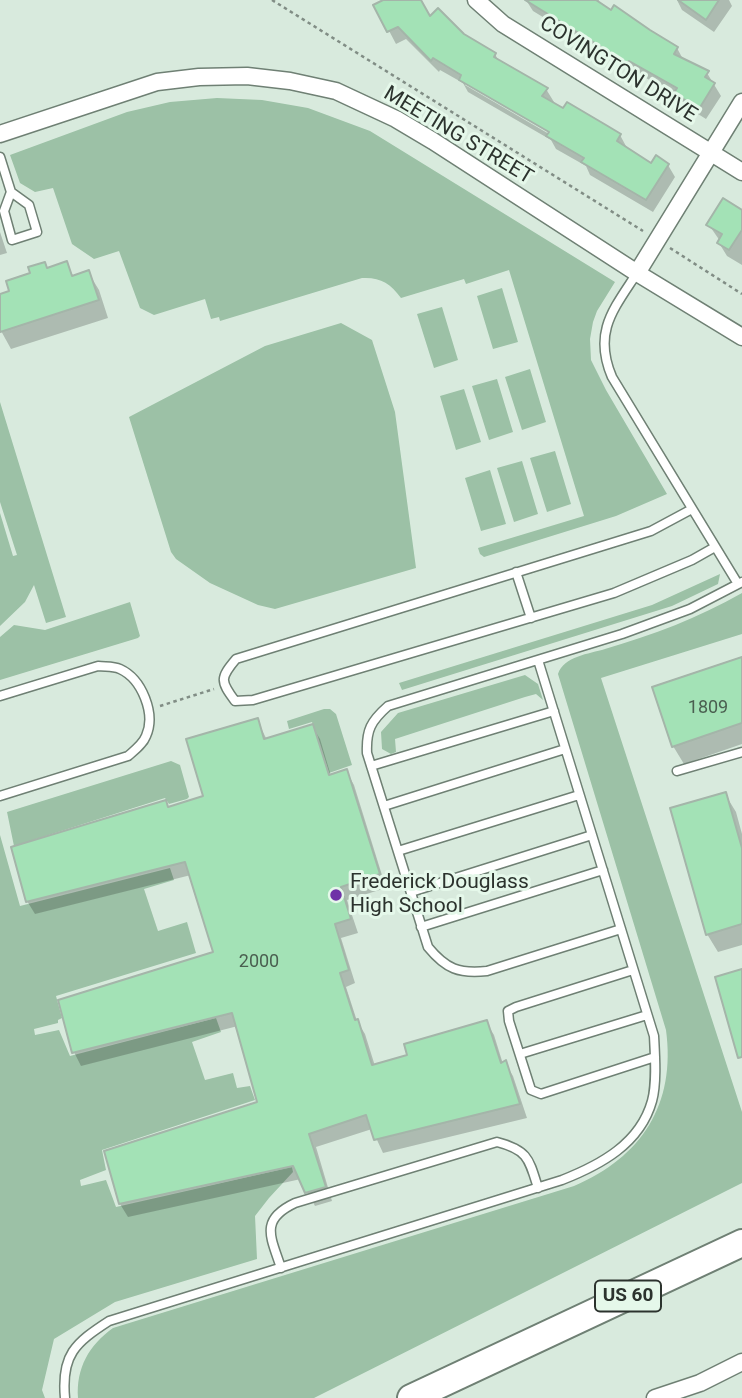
<!DOCTYPE html>
<html>
<head>
<meta charset="utf-8">
<style>
	body { margin:0 }
	canvas { display:block; background:#d8eadd }
</style>
</head>
<body>
<canvas width="742" height="1398"></canvas>
<script>
const c = document.querySelector('canvas').getContext('2d');
c.lineJoin = 'round';
function fill(path, color) { c.fillStyle = color; c.fill(path, 'evenodd'); }
function strokePath(path, color, width, dash) { c.strokeStyle = color; c.lineWidth = width; c.lineCap = dash ? 'butt' : 'round'; c.setLineDash(dash || []); c.stroke(path); }
function drawText(font, color, halo, rows, align = 'center') {
  c.font = font + ' Roboto,sans-serif'; c.lineWidth = 6; c.setLineDash([]); c.textBaseline = 'middle'; c.strokeStyle = halo; c.fillStyle = color; for (const [text, x, y, turn = 0] of rows) {
    c.save(); c.translate(x, y); c.rotate((+turn || 0) * Math.PI / 180); c.textAlign = isNaN(turn) ? turn : align; if (halo) c.strokeText(text, 0, 0); c.fillText(text, 0, 0); c.restore();
  }
}
const green = new Path2D(`
	M217 98 262 100 308 108 370 131 615 282 597 311 593 322 590 339 591 360 606 390 667 494 616 516 484 557 480 554 478 548 584 516 509 270 466 284 464 279 401 298C390 283 380 277 362 278L220 321 219 317 211 319 205 299 154 315 140 308 119 251 94 259 72 244 53 188 35 192 20 183 10 155 127 112 170 102Z
	M502 288 518 342 493 349 477 296Z
	M442 307 458 360 434 368 417 314Z
	M341 323 372 340 395 412 416 568 275 609 258 605 210 583 176 559 171 552 129 417 265 346Z
	M530 369 546 422 522 430 505 377Z
	M497 379 513 432 489 440 472 386Z
	M464 389 481 442 456 450 440 396Z
	M0 402 66 617 46 623 34 585 25 602 0 626V513L13 556 17 555 0 502Z
	M555 451 571 504 547 512 530 458Z
	M522 461 538 514 514 522 497 468Z
	M490 470 506 524 481 531 465 478Z
	M720 574 718 584 672 606 402 690 399 683 652 605Z
	M742 593V634L601 678 742 1112V1183L314 1398H78C76 1368 89 1345 113 1328L574 1186C642 1157 676 1104 666 1030L558 674C564 656 589 654 605 649 653 635 698 618 742 593Z
	M130 602 140 636 138 638 0 680V637L14 625 45 630Z
	M525 675 538 684 543 700 536 694 525 697 395 739 396 752 391 754 382 749 381 732 398 713Z
	M324 709H330L336 714 352 765 329 773 312 722 289 729 287 721Z
	M171 761 180 765 189 797 187 799 169 804 165 798 14 846 7 812Z
	M0 835 20 906 170 868 174 880 144 889 158 931 187 922 196 953 56 996 62 1018 58 1020V1023L34 1029 35 1035 59 1030 70 1056 216 1018 221 1032 192 1042 205 1080 233 1073 237 1088 250 1086 255 1100 102 1150 106 1170 80 1180 81 1186 106 1180 116 1207 292 1167 293 1172 269 1198 255 1216 257 1259 115 1302 54 1339 42 1390 45 1398H0Z`);
const shadow = new Path2D(`
	M387 0H420L430 19 495 54 499 62 546 89 554 102 552 104 620 135 627 148 651 165H668L675 177 653 212 590 175 586 166 556 149 551 140 468 92 463 83 440 70 439 72 406 39 396 44 376 6ZM465 81 557 135 556 138 465 85Z
	M526 0H599L598 3 677 48 684 61 707 73 721 96 706 119 682 104 677 95 635 72 634 73 533 11Z
	M677 0H729L732 6 714 32 682 10Z
	M742 212V265L727 256 719 243 720 241 709 225Z
	M0 232 7 253 0 255Z
	M66 264 74 277 88 272 99 290 108 318 11 349 0 329V296Z
	M742 659V744L684 764 673 746Z
	M257 720 267 740 312 726 320 739 331 776 346 771 354 785 386 888 347 900 358 933 341 938 355 983 346 987 357 1021 365 1034 375 1066 409 1057 486 1022 494 1035 503 1064 505 1063 513 1076 527 1118 383 1153 372 1129 316 1147 332 1201 315 1206 301 1179 128 1217 120 1204 259 1103 238 1026 81 1066 74 1052 215 954 191 875 35 914 27 901 165 802 169 808 205 798Z
	M725 794 736 812 742 834V945L718 952 707 934Z`);
const building = new Path2D(`
	M383 0H421L430 16 438 8 464 34 496 53 494 57 548 88 542 96 563 108 567 102 606 125 621 134 617 141 651 163 656 155 669 164 646 200 581 162 584 158 546 136 549 132 459 80 461 75 433 58 431 61 398 27 387 32 373 5Z
	M525 0H596L611 10 614 5 650 30 678 47 674 54 709 71 705 77 715 83 699 109 674 93 677 88 629 61 627 63Z
	M678 0H719L706 20Z
	M723 198 742 210V230L729 250 717 243 722 234 706 225Z
	M67 261 72 276 89 270 99 300 0 332V294L9 291 6 281 30 273 28 267 45 262 47 268Z
	M742 657V723L672 747 652 687Z
	M258 718 264 739 313 724 329 775 347 769 380 874 341 887 351 919 335 924 349 970 340 973 355 1020 358 1019 372 1065 407 1055 404 1044 487 1020 501 1063 506 1060 520 1104 374 1140 366 1115 309 1134 326 1187 305 1193 293 1166 119 1204 104 1151 257 1102 232 1013 72 1053 58 1000 213 952 185 862 26 902 11 847 166 800 168 807 203 796 186 739Z
	M726 792 742 848V924L706 935 670 808Z
	M742 969V1057L738 1058 715 977Z`);
const path = new Path2D(`
	M272 0 643 231
	M670 248 742 294
	M160 706 214 689`);
const service = new Path2D(`
	M0 157 11 192 4 211 12 240 37 232 29 205 11 192
	M637 273C613 310 593 332 612 377L738 584
	M692 509 651 531 236 659C220 678 220 681 235 701L253 700 614 593 692 560 715 547
	M516 572 531 618
	M0 696 98 666C106 667 113 666 120 669 142 679 156 714 146 736 143 744 135 750 128 756L0 796
	M371 766 554 711
	M677 771 742 752
	M384 806 565 749
	M398 851 579 795
	M411 892 592 835
	M421 927 603 870
	M621 929 487 971C459 974 446 969 428 947L367 753C366 730 371 721 388 706L622 634 690 609 742 582
	M633 970 516 1007 508 1011 509 1021 531 1090 541 1094 655 1057
	M520 1054 647 1015
	M281 1268C271 1237 259 1220 295 1203L497 1142C528 1150 529 1159 538 1188
	M65 1398C61 1355 75 1343 109 1321L562 1180C600 1165 640 1144 652 1101 657 1083 655 1055 654 1036L538 660`);
const minor = new Path2D(`
	M476 0 503 24 742 172
	M0 134 157 82 199 77 247 76 290 81 336 91 396 119 433 141 637 273 742 337
	M637 273 742 102
	M655 1398 700 1383 742 1362`);
const trunk = new Path2D(`
	M411 1398 742 1243`);
const markers = [
	[336,895,7,"#6f32a7"]
];
const numberNames = [
	["1809",708,708],
	["2000",259,962]
];
const shields = [
	[628,1296,66]
];
const shieldNames = [
	["US 60",628,1296]
];
const streetNames = [
	["COVINGTON DRIVE",618,70,32],
	["MEETING STREET",458,136,31]
];
const poiNames = [
	["Frederick Douglass",350,883],
	["High School",350,907]
];
fill(green, '#9cc1a6');
fill(shadow, '#0003');
fill(building, '#a3e2b6');
strokePath(building, '#a4b5a9', 2);
strokePath(service, '#6f8074', 11);
strokePath(minor, '#6f8074', 19);
strokePath(trunk, '#6f8074', 30);
strokePath(path, '#818d85', 2.5, [3.5, 3.5]);
strokePath(service, '#fff', 8);
strokePath(minor, '#fff', 16);
strokePath(trunk, '#fff', 26);
for (const [x, y, r, color] of markers) { const dot = new Path2D(); dot.arc(x, y, r, 0, 2 * Math.PI); c.fillStyle = color; c.fill(dot); strokePath(dot, '#e5f8ea', 2.5); }
drawText('18px', '#4a5f50', null, numberNames);
for (const [x, y, w] of shields) { const box = new Path2D(); box.roundRect(x - w / 2, y - 15.5, w, 31, 5); c.fillStyle = '#e5f8ea'; c.fill(box); strokePath(box, '#2c332e', 2); }
drawText('bold 19px', '#2c332e', null, shieldNames);
drawText('21px', '#2c332e', '#e5f8ea', streetNames);
drawText('21px', '#2c332e', '#e5f8ea', poiNames, 'left');
</script>
</body>
</html>
